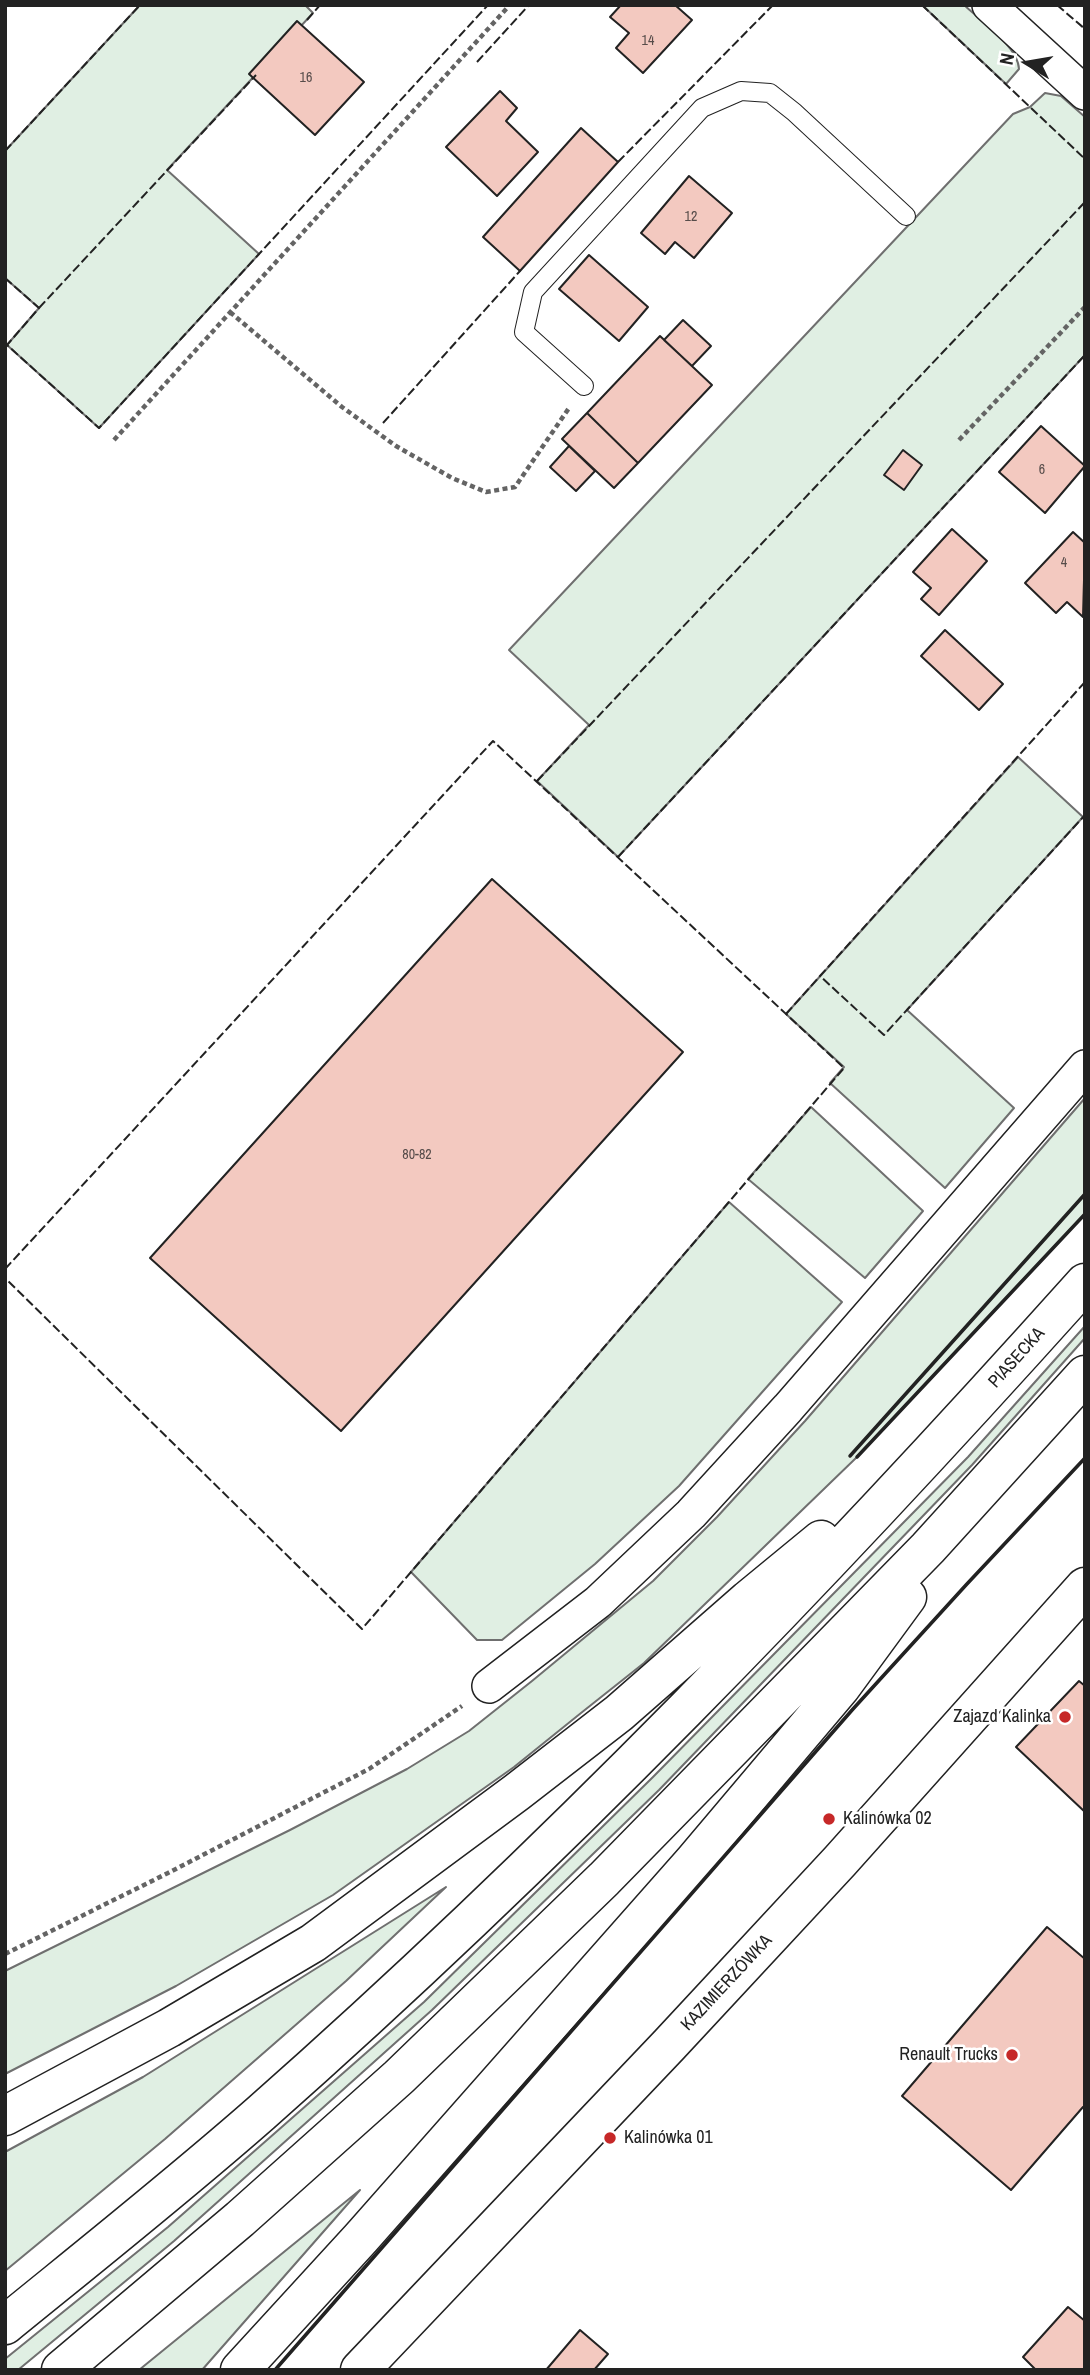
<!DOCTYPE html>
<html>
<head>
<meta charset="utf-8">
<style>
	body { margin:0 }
	#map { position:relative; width:1090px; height:2375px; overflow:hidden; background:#fff; font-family:"Archivo Narrow",sans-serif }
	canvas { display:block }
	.frame { position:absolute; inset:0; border:7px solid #222; pointer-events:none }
	.north { position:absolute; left:992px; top:28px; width:70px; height:70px; -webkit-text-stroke:5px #fff; paint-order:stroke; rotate:281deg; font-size:19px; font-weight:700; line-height:28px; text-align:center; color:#222 }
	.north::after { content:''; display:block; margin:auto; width:24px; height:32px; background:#222; clip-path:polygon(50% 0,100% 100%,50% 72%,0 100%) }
</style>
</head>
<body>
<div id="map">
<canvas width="1090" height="2375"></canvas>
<div class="frame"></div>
<div class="north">N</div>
</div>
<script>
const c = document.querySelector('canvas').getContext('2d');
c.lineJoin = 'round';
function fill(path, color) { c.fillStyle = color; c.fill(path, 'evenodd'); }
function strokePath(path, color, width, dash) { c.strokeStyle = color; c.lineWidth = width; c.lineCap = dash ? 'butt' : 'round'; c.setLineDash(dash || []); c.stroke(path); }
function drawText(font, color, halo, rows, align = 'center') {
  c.font = font + ' "Archivo Narrow",sans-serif'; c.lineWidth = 5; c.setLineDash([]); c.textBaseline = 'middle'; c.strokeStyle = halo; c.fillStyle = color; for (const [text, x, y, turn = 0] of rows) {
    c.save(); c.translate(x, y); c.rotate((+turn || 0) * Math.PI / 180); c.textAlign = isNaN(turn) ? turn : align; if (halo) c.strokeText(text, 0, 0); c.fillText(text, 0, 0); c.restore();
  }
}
const green = new Path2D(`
	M140 5H305L313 13 167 170 259 254 99 428 7 345 39 308 5 278V151Z
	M922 5H964C980 20 1018 46 1019 69L1006 84Z
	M1045 93 1061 96 1085 117V355L618 857 537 781 589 725 509 650 1013 114 1030 107Z
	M1018 757 1083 817 907 1010 1014 1108 945 1188 830 1083 844 1067 786 1014Z
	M1085 1098V1214L857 1457 644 1663 581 1713 514 1767 333 1895 176 1986 5 2074V1971L290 1830 407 1769 469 1731 532 1681 653 1581 717 1517 805 1421Z
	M811 1107 923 1211 865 1278 748 1179Z
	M729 1202 842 1302 679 1486 595 1564 502 1640H477L411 1572Z
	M1085 1326V1338L972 1465 659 1790 432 2010 174 2241 18 2370H5V2359L168 2227 424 2002 653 1777 968 1457Z
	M446 1887 346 1981 165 2139 5 2271V2152L143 2077Z
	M360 2190 202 2370H139Z`);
const building = new Path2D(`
	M621 5H675L692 20 643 73 616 48 629 33 610 17Z
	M297 21 364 82 315 135 249 74Z
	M500 91 517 108 506 121 538 152 497 196 446 147Z
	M581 128 618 162 520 271 483 237Z
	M689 176 732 213 694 258 675 242 665 254 641 233Z
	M589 255 648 307 619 341 559 289Z
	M683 320 711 346 692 366 664 340Z
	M660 336 712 385 638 463 587 413Z
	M587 413 638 463 614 488 562 439Z
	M1041 426 1085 466 1045 513 999 472Z
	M569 446 595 471 576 491 550 467Z
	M903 450 922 465 904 490 884 475Z
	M952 529 987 561 939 615 921 599 931 588 913 572Z
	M1073 532 1085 543 1083 617 1067 602 1056 613 1025 583Z
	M945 630 1003 684 979 710 921 656Z
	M492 879 683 1052 341 1431 150 1258Z
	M1079 1681 1085 1686V1812L1016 1747Z
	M1047 1927 1085 1959V2108L1083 2107 1011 2190 902 2096Z
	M1068 2307 1085 2321V2367L1083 2370H1036L1023 2357Z
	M580 2330 608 2354 594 2370H546Z`);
const path = new Path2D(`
	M230 312 342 407 396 446 452 478 486 492 515 487 569 408
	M114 440 508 7
	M959 440 1085 307
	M5 1954 168 1873 369 1769 462 1706`);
const lane = new Path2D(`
	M584 386 524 332 533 292 702 108 741 91 770 93 794 112 906 216`);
const street = new Path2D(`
	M989 5 1085 93
	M489 1686 598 1602 691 1514 788 1408 1085 1067`);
const secondary = new Path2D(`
	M360 2370 669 2045 840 1861 1085 1587`);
const highway = new Path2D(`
	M5 2116 169 2028 313 1943 517 1792 619 1713 748 1600 821 1540
	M5 2325C91 2255 178 2186 261 2113 553 1855 825 1573 1085 1283
	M61 2370 240 2219 399 2077 604 1879 928 1548 1085 1375
	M240 2370 361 2238 694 1861 841 1687 907 1597`);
const fence = new Path2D(`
	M922 5 1085 159
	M1057 5 1085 29
	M307 20 320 5
	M477 62 529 5
	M5 151 140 5
	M618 162 773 5
	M5 278 39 308 7 345 99 428 488 5
	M39 308 256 75
	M383 423 520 271
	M1085 682 820 976 884 1035 1085 815
	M537 781 1085 202
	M618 857 1085 355
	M786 1014 820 976
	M5 1269 493 741 844 1068 362 1629 5 1278`);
const wall = new Path2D(`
	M850 1456 1085 1194
	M857 1457 1085 1214
	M275 2370 853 1709 966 1585 1085 1458`);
const markers = [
	[1065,1717,7,"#c62828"],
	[829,1819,7,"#c62828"],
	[1012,2055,7,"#c62828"],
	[610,2138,7,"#c62828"]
];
const numberNames = [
	["14",648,41],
	["16",306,78],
	["12",691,217],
	["6",1042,470],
	["4",1064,563],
	["80-82",417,1155]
];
const streetNames = [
	["PIASECKA",1017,1358,-48],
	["KAZIMIERZÓWKA",727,1983,-47]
];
const poiNames = [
	["Zajazd Kalinka",1051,1717],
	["Kalinówka 02",843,1819,"left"],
	["Renault Trucks",998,2055],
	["Kalinówka 01",624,2138,"left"]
];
fill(green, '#e0efe3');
strokePath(green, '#6f6f6f', 2);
fill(building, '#f3c9c0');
strokePath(building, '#222', 2);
strokePath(lane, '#222', 20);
strokePath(street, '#222', 36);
strokePath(secondary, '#222', 41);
strokePath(highway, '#222', 41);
strokePath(path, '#646464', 4.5, [5, 3.5]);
strokePath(lane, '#fff', 18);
strokePath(street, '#fff', 33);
strokePath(secondary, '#fff', 38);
strokePath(highway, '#fff', 38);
strokePath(fence, '#222', 2, [9, 3.5]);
strokePath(wall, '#222', 3.5);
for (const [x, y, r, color] of markers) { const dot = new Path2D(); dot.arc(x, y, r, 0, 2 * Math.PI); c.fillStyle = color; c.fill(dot); strokePath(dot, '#fff', 2.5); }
drawText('14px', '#564c4a', null, numberNames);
drawText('18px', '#222', '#fff', streetNames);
drawText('18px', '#222', '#fff', poiNames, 'right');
</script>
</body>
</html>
